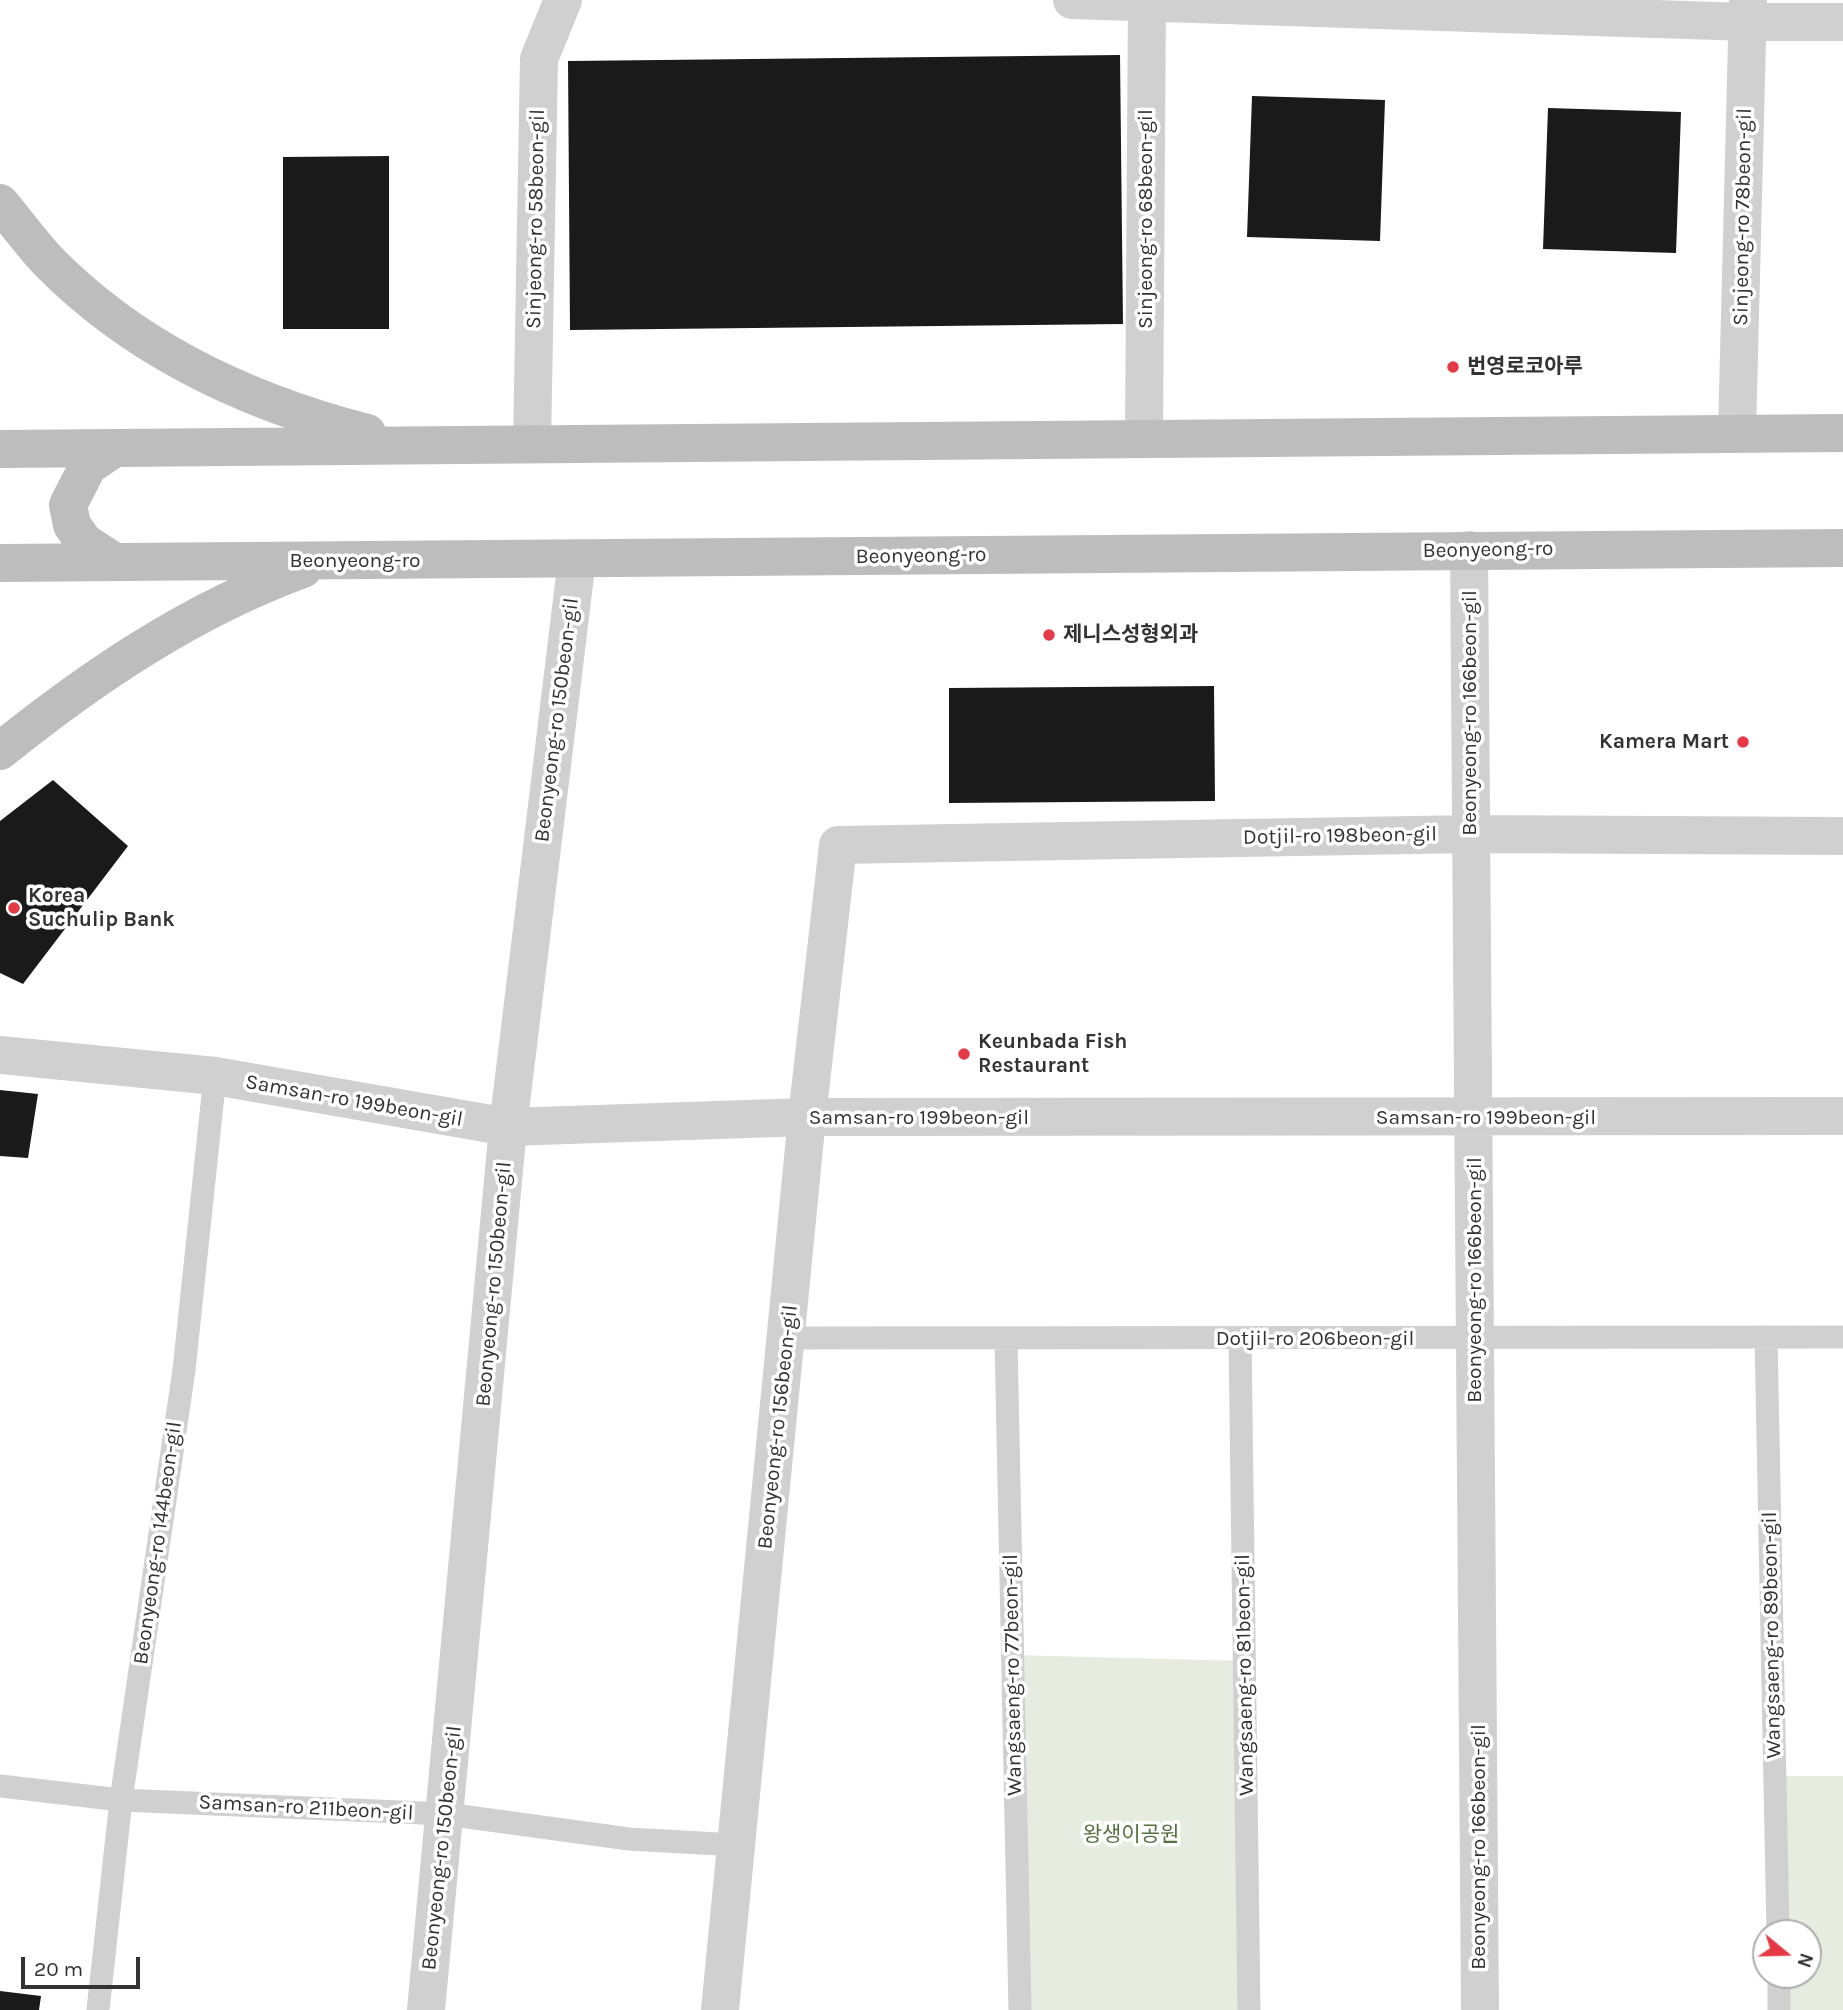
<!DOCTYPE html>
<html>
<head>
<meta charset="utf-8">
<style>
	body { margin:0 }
	#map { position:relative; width:1843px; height:2010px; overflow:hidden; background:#fff; font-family:Karla,sans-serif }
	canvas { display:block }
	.north { position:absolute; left:1752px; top:1919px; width:70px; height:70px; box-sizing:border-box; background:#fff; border:2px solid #adadad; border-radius:50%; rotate:109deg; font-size:19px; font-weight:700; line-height:28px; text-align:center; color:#333 }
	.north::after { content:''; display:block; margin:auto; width:24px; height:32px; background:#e63946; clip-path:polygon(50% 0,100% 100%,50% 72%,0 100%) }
	.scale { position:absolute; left:21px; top:1957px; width:119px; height:32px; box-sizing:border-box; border:4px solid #333; border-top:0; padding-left:9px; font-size:21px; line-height:24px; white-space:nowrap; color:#333; -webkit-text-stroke:5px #fff; paint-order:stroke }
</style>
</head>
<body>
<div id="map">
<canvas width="1843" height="2010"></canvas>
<div class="north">N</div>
<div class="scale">20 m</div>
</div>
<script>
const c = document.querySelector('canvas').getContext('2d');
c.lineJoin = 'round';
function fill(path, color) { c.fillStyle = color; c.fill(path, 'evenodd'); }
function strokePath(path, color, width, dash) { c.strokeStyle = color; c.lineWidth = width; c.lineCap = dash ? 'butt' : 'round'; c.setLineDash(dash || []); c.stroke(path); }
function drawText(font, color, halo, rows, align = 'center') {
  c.font = font + ' Karla,"Noto Sans KR",sans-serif'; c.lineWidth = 7; c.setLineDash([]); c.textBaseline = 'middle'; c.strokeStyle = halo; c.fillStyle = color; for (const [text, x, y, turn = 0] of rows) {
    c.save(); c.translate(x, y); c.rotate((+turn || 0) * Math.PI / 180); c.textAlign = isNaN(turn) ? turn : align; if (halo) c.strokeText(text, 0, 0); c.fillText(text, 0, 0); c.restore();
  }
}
const green = new Path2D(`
	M1012 1655 1244 1661 1249 2010H1020Z
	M1775 1776H1843V2010H1779V1975H1808V1933H1778Z`);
const building = new Path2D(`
	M1120 55 1123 324 570 330 568 61Z
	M1252 96 1385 100 1380 241 1247 237Z
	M1548 108 1681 112 1676 253 1543 249Z
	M389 156V329H283V157Z
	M1214 686 1215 801 949 803V688Z
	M53 780 128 846 23 984 0 973V821Z
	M0 1090 38 1094 28 1158 0 1156Z
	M0 1991 41 1996 39 2010H0Z`);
const lane = new Path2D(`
	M1766 1337 1778 1933
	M787 1338 1843 1337
	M1240 1339 1249 2010
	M1006 1340 1020 2010
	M0 1786 121 1800 446 1814 629 1839 736 1845
	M1779 1975V2010
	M98 2010 121 1800 184 1370 215 1076`);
const street = new Path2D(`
	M1072 0 1748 22H1843
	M1737 433 1748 0
	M1144 438 1147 0
	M532 443 539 59 563 0
	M1469 550 1480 2010
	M0 1055 215 1076 508 1127 807 1117 1843 1116
	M426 2010 508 1127 577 559
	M720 2010 807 1117 838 845 1471 834 1843 836`);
const secondary = new Path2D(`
	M0 203C16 222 31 243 48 261 135 350 247 402 367 433
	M0 449 1843 433
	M113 561 84 542 72 525 68 505 88 466 115 448
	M0 563 1843 548
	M0 751C92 677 191 610 303 569`);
const markers = [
	[1453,367,7,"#e63946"],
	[1049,635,7,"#e63946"],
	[1743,742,7,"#e63946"],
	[14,908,7,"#e63946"],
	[964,1054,7,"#e63946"]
];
const streetNames = [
	["Sinjeong-ro 78beon-gil",1743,217,-89],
	["Sinjeong-ro 58beon-gil",536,219,-89],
	["Sinjeong-ro 68beon-gil",1146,219,-90],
	["Beonyeong-ro",1488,550,-1],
	["Beonyeong-ro",921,556,-1],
	["Beonyeong-ro",355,561],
	["Beonyeong-ro 166beon-gil",1470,713,-90],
	["Beonyeong-ro 150beon-gil",557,720,-83],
	["Dotjil-ro 198beon-gil",1340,836,-1],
	["Samsan-ro 199beon-gil",354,1101,10],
	["Samsan-ro 199beon-gil",919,1118],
	["Samsan-ro 199beon-gil",1486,1118],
	["Beonyeong-ro 166beon-gil",1475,1280,-90],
	["Beonyeong-ro 150beon-gil",494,1284,-85],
	["Dotjil-ro 206beon-gil",1315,1339],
	["Beonyeong-ro 156beon-gil",778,1427,-84],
	["Beonyeong-ro 144beon-gil",158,1543,-82],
	["Wangsaeng-ro 89beon-gil",1772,1635,-91],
	["Wangsaeng-ro 77beon-gil",1013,1675,-91],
	["Wangsaeng-ro 81beon-gil",1245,1675,-91],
	["Samsan-ro 211beon-gil",306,1808,3],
	["Beonyeong-ro 166beon-gil",1479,1847,-90],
	["Beonyeong-ro 150beon-gil",442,1848,-84]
];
const poiNames = [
	["번영로코아루",1467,367],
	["제니스성형외과",1063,635],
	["Kamera Mart",1729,742,"right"],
	["Korea",28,896],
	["Suchulip Bank",28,920],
	["Keunbada Fish",978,1042],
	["Restaurant",978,1066]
];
const parkNames = [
	["왕생이공원",1131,1835]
];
fill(green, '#e6ecdf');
fill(building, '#1a1a1a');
strokePath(lane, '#d0d0d0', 23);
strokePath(street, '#d0d0d0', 38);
strokePath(secondary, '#bdbdbd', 38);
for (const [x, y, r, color] of markers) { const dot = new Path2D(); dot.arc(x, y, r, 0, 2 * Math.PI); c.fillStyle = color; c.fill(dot); strokePath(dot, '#fff', 2.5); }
drawText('21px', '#333', '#fff', streetNames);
drawText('bold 21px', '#333', '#fff', poiNames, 'left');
drawText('21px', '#56703f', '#fff', parkNames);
</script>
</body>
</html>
